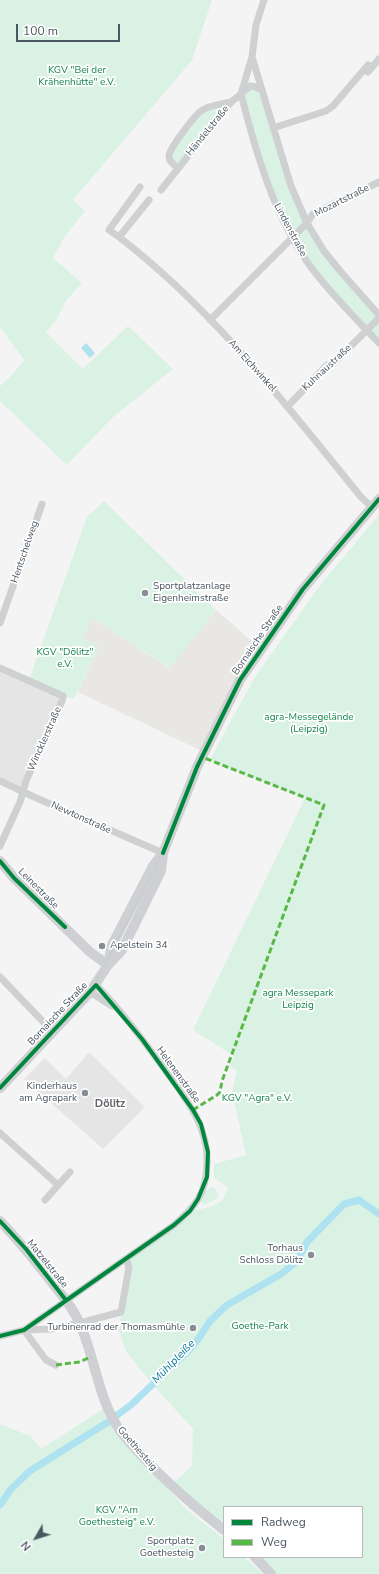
<!DOCTYPE html>
<html>
<head>
<meta charset="utf-8">
<style>
	body { margin:0 }
	#map { position:relative; width:379px; height:1574px; overflow:hidden; background:#f4f4f4; font-family:"Nunito Sans",sans-serif }
	canvas { display:block }
	.legend { position:absolute; left:223px; top:1506px; width:140px; height:52px; box-sizing:border-box; background:#fff; border:1px solid #b7bbc0; margin:0; padding:5px 7px; list-style:none; font-size:12px; color:#4a5661 }
	.legend li { display:flex; align-items:center; gap:8px; height:20px }
	.legend b { width:20px; border:1px solid #b7bbc0 }
	.north { position:absolute; left:16px; top:1518px; width:40px; height:40px; -webkit-text-stroke:3px #fff; paint-order:stroke; rotate:231deg; font-size:11px; font-weight:700; line-height:16px; text-align:center; color:#4a5661 }
	.north::after { content:''; display:block; margin:auto; width:14px; height:18px; background:#4a5661; clip-path:polygon(50% 0,100% 100%,50% 72%,0 100%) }
	.scale { position:absolute; left:16px; top:24px; width:104px; height:18px; box-sizing:border-box; border:2px solid #4a5661; border-top:0; padding-left:5px; font-size:12px; line-height:14px; white-space:nowrap; color:#4a5661; -webkit-text-stroke:3px #fff; paint-order:stroke }
</style>
</head>
<body>
<div id="map">
<canvas width="379" height="1574"></canvas>
<ul class="legend">
<li><b style="height:5px;background:#00873e"></b>Radweg</li>
<li><b style="height:5px;background:#58b947"></b>Weg</li>
</ul>
<div class="north">N</div>
<div class="scale">100 m</div>
</div>
<script>
const c = document.querySelector('canvas').getContext('2d');
c.lineJoin = 'round';
function fill(path, color) { c.fillStyle = color; c.fill(path, 'evenodd'); }
function strokePath(path, color, width, dash) { c.strokeStyle = color; c.lineWidth = width; c.lineCap = dash ? 'butt' : 'round'; c.setLineDash(dash || []); c.stroke(path); }
function drawText(font, color, halo, rows, align = 'center') {
  c.font = font + ' "Nunito Sans",sans-serif'; c.lineWidth = 3.5; c.setLineDash([]); c.textBaseline = 'middle'; c.strokeStyle = halo; c.fillStyle = color; for (const [text, x, y, turn = 0] of rows) {
    c.save(); c.translate(x, y); c.rotate((+turn || 0) * Math.PI / 180); c.textAlign = isNaN(turn) ? turn : align; if (halo) c.strokeText(text, 0, 0); c.fillText(text, 0, 0); c.restore();
  }
}
const commercial = new Path2D(`
	M216 610 261 649 204 752 78 692 99 647 83 638 92 618 169 668Z`);
const education = new Path2D(`
	M0 668 63 696 23 791 0 781Z
	M89 1052 145 1107 103 1149 24 1079 45 1058 66 1079Z`);
const green = new Path2D(`
	M0 0H212L192 60 73 200 85 211 65 236 53 258 82 283 66 301 56 320 46 332 83 369 128 326 173 369 112 418 67 465 0 401V386L13 374 24 360 0 327Z
	M246 89 262 90 291 186 324 251 379 315V343L309 265 276 204 241 94Z
	M231 102 178 168 173 164 170 151 200 111Z
	M104 501 216 610 170 668 92 618 83 638 99 647 74 699 63 696 29 680 87 517Z
	M379 515V1574H271L259 1561 263 1557H362V1507H224V1528L171 1485 192 1466 193 1429 153 1385 126 1351 119 1331 126 1259 190 1211 211 1207 222 1201 228 1188 214 1177V1164L246 1155 232 1092 237 1070 230 1067 234 1056 193 1030 305 798 210 760 240 704 256 676 305 606 326 578Z
	M212 1187 216 1190 219 1196 211 1202 202 1205C201 1198 205 1189 212 1187Z
	M103 1409 108 1422 115 1431 187 1510 224 1539V1557H244L263 1574H0V1424L30 1436 41 1449Z`);
const water = new Path2D(`
	M86 343 95 353 90 358 81 348Z`);
const canal = new Path2D(`
	M0 1505 11 1489 30 1471 108 1422 132 1404 189 1350 199 1338 210 1321 227 1305 281 1274 297 1261 307 1242 344 1204 359 1200 379 1214`);
const street = new Path2D(`
	M252 57 291 186 307 223 324 251 341 272 379 315
	M368 72 379 59
	M262 90 256 87 250 86 241 94C256 153 274 216 310 266 330 293 355 318 379 343
	M273 128 326 111 333 106 368 65
	M178 168C174 165 169 162 169 156 169 149 194 116 201 111 209 105 221 104 231 102
	M161 190 231 102 241 94 252 57 256 25 264 0
	M149 200 119 237C214 310 286 405 361 497L372 507
	M119 237 109 230 140 187
	M210 320 307 223 313 214 379 182
	M288 406 327 365 335 362 379 318
	M0 623 42 504
	M0 668 63 696 62 701 26 781 20 802 0 846
	M0 781 34 797 163 853
	M0 977 53 1032
	M90 992 112 1006
	M0 1133 58 1185
	M45 1200 70 1172
	M24 1330 51 1329 80 1323 121 1312 129 1267 126 1259
	M24 1330 46 1360 56 1365
	M0 1336 24 1330 174 1225C196 1206 206 1194 207 1164 209 1125 184 1097 163 1067 142 1039 121 1010 96 985`);
const secondary = new Path2D(`
	M0 861 14 878 90 952 108 965
	M108 965 112 945 153 866 162 854
	M0 1088 90 992 108 965 122 950 161 871 163 853 197 767 240 680 303 589 379 499
	M0 1221C19 1241 36 1262 53 1284 63 1296 74 1310 80 1324 95 1358 98 1398 119 1429 126 1439 135 1448 143 1457 168 1484 195 1507 224 1530
	M255 1557 271 1574`);
const tram = new Path2D(`
	M0 1086 81 1001 95 984 155 868 200 757 240 676 302 587 379 497`);
const quiet = new Path2D(`
	M193 1110 217 1095 220 1092 222 1081 324 805 202 757
	M56 1365 79 1362 91 1357`);
const cycleway = new Path2D(`
	M163 853 197 767 240 680 303 589 379 499
	M0 861 14 878 65 927
	M0 1088 96 985 142 1039 193 1110 201 1124 208 1152 207 1177 198 1199 190 1211 174 1225 24 1330 0 1336
	M0 1221 26 1249 65 1299`);
const markers = [
	[145,593,4,"#868d94"],
	[102,946,4,"#868d94"],
	[85,1093,4,"#868d94"],
	[311,1255,4,"#868d94"],
	[193,1328,4,"#868d94"],
	[202,1548,4,"#868d94"]
];
const parkNames = [
	["KGV \"Bei der",77,71],
	["Krähenhütte\" e.V.",77,83],
	["KGV \"Dölitz\"",65,653],
	["e.V.",65,665],
	["agra-Messegelände",309,718],
	["(Leipzig)",309,730],
	["agra Messepark",298,994],
	["Leipzig",298,1006],
	["KGV \"Agra\" e.V.",257,1099],
	["Goethe-Park",260,1327],
	["KGV \"Am",117,1511],
	["Goethesteig\" e.V.",117,1523]
];
const streetNames = [
	["Händelstraße",208,131,-51],
	["Mozartstraße",342,201,-27],
	["Lindenstraße",290,230,62],
	["Am Eichwinkel",252,366,48],
	["Kuhnaustraße",327,368,-43],
	["Hentschelweg",25,552,-71],
	["Bornaische Straße",258,640,-56],
	["Wincklerstraße",45,739,-66],
	["Newtonstraße",81,818,24],
	["Leinestraße",38,889,45],
	["Bornaische Straße",58,1014,-47],
	["Helenenstraße",178,1075,54],
	["Matzelstraße",47,1264,51],
	["Goethesteig",137,1449,49]
];
const poiNames = [
	["Sportplatzanlage",153,587,"left"],
	["Eigenheimstraße",153,599,"left"],
	["Apelstein 34",110,946,"left"],
	["Kinderhaus",77,1087],
	["am Agrapark",77,1099],
	["Torhaus",303,1249],
	["Schloss Dölitz",303,1261],
	["Turbinenrad der Thomasmühle",185,1328],
	["Sportplatz",194,1542],
	["Goethesteig",194,1554]
];
const neighbourhoodNames = [
	["Dölitz",110,1104]
];
const waterNames = [
	["Mühlpleiße",174,1362,-46]
];
fill(commercial, '#e8e7e3');
fill(education, '#e6e5e6');
fill(green, '#d9f2e3');
fill(water, '#aee2f0');
strokePath(canal, '#aee2f0', 7);
strokePath(street, '#ced0d2', 7);
strokePath(secondary, '#ced0d4', 10);
strokePath(tram, '#c9cacc', 1);
strokePath(quiet, '#58b947', 3, [6, 3]);
strokePath(cycleway, '#00873e', 4);
for (const [x, y, r, color] of markers) { const dot = new Path2D(); dot.arc(x, y, r, 0, 2 * Math.PI); c.fillStyle = color; c.fill(dot); strokePath(dot, '#fff', 1.5); }
drawText('10px', '#17864f', '#fff', parkNames);
drawText('10px', '#4a5661', '#fff', streetNames);
drawText('10px', '#4a5661', '#fff', poiNames, 'right');
drawText('bold 11px', '#5f6368', '#fff', neighbourhoodNames);
drawText('italic 11px', '#0c7c9b', '#fff', waterNames);
</script>
</body>
</html>
